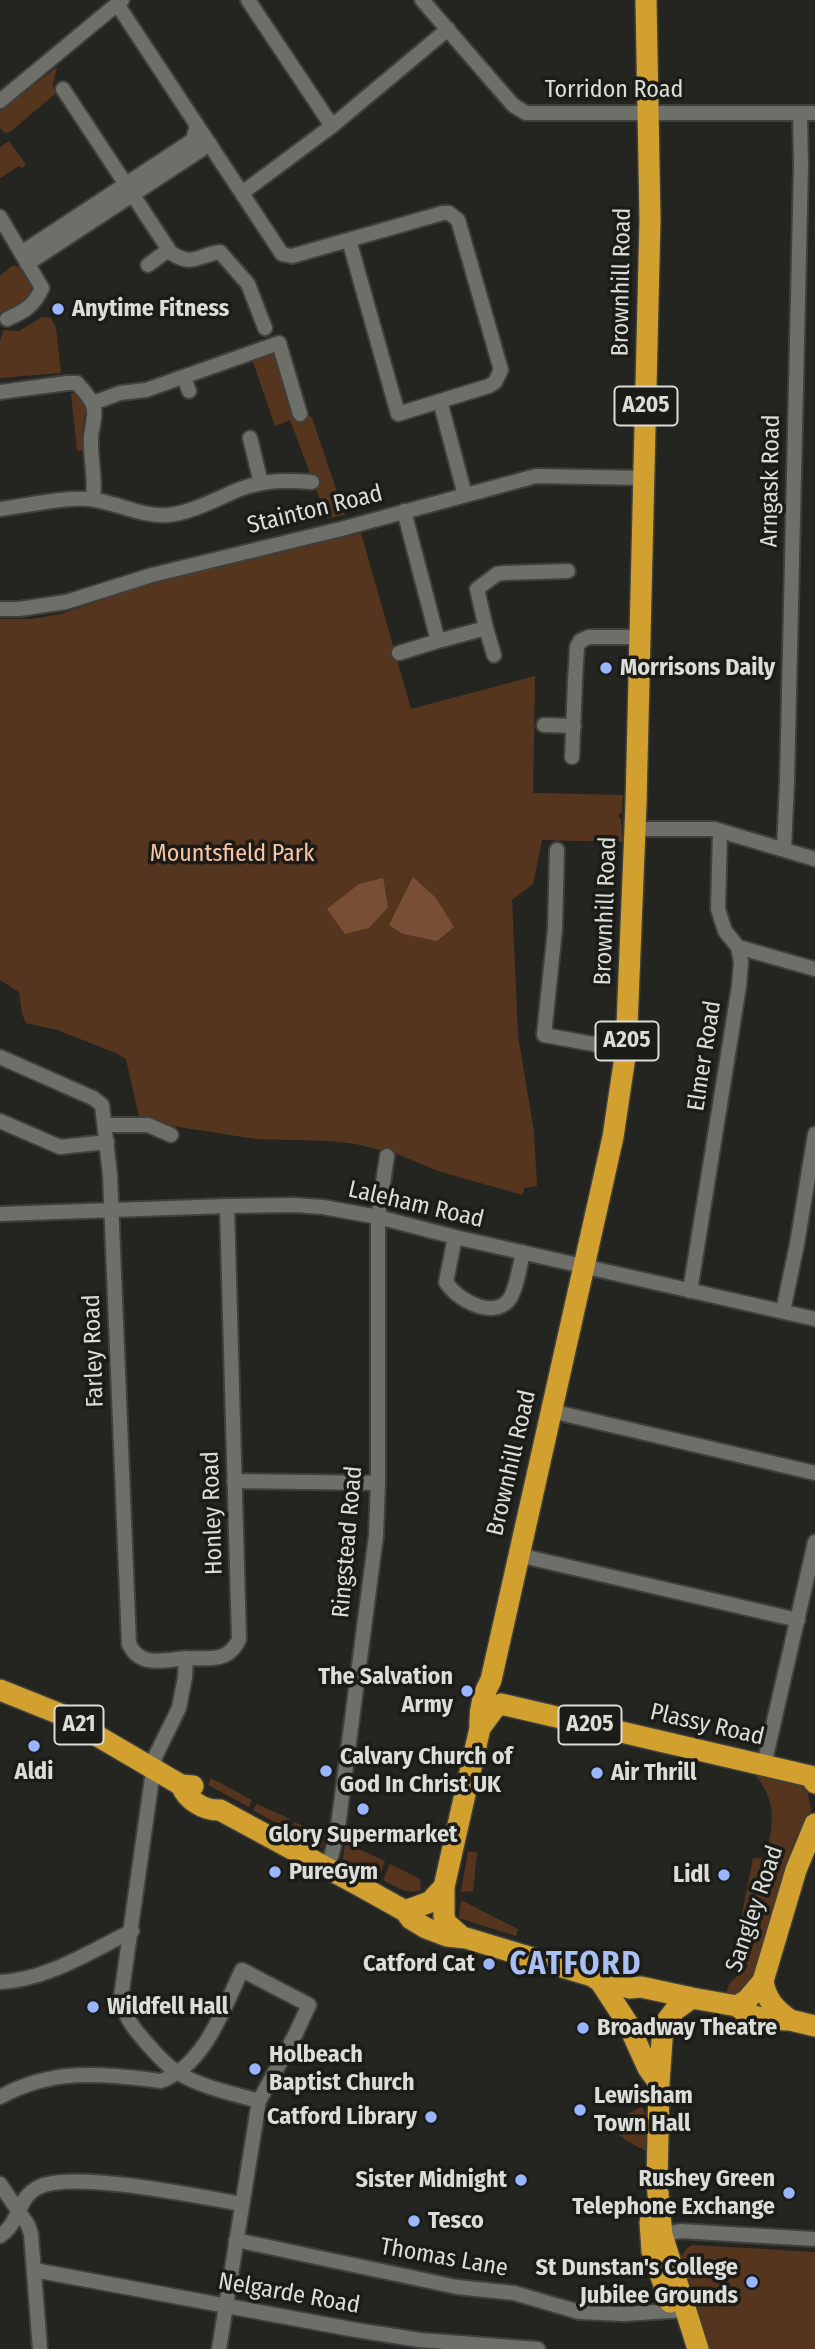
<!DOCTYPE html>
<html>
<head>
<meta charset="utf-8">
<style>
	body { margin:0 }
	canvas { display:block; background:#242520 }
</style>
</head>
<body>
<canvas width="815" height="2349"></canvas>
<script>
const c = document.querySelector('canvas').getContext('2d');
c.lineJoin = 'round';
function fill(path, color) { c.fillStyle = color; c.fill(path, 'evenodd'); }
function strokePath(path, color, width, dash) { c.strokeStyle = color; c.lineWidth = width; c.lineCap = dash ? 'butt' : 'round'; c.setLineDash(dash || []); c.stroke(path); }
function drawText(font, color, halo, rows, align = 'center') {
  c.font = font + ' "Fira Sans Condensed",sans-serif'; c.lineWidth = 7; c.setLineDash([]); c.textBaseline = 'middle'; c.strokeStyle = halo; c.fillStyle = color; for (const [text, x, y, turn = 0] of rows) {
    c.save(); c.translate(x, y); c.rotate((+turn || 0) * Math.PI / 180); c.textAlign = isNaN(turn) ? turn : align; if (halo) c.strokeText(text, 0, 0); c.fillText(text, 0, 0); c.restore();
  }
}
const green = new Path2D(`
	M57 67 53 85 55 94 10 132 5 133 0 128V111Z
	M9 141 26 165 22 168 19 166 0 178V147Z
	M13 265 18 267 32 287C29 302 15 312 0 312V276Z
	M42 317 51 318 56 328 61 373 0 378V342L3 330 19 331Z
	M274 349 296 404 312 418 345 515 327 518 290 420 275 426 251 356Z
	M71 393 77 394 86 406 82 435 84 450 77 451Z
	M361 533 411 709 535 676 533 793 623 795 622 813H619V818L621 819 623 842 542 840 533 884 512 900 518 1036 534 1132 537 1186 524 1188 523 1195 441 1172 397 1154 356 1144 329 1141 256 1139 140 1121 126 1059 116 1053 57 1030 26 1023 22 1014 19 992 0 980V619H31L61 614 148 584Z
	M751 1770 799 1783 807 1791 811 1809 810 1815 794 1842 752 1988 740 1996 726 1994 729 1984 748 1966 736 1944 753 1858 766 1859C773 1823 779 1800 751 1770Z
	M211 1778 252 1800 249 1807 208 1785Z
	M257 1804 290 1819 285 1828 253 1810Z
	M294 1822 326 1835 322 1848 290 1831Z
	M345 1843 385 1861 379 1878 343 1860Z
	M468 1851 477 1853 473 1891 461 1892Z
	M390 1864 420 1879 421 1890C407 1895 396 1887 383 1880Z
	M461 1900 518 1929 516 1936 459 1918Z
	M642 2107 646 2116V2151L627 2141 600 2120C616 2125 627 2113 642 2107Z
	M692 2245 815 2252V2349H707L704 2330 681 2258 687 2248Z`);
const forest = new Path2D(`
	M413 877 436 898 454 927 437 941 403 934 389 925Z
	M383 878 388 907 369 928 345 934 327 909 359 884Z`);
const minor = new Path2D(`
	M248 0 332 126
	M422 0 513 105 526 113H815
	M117 4 282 254 292 256 443 213H449L458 220 501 370 495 382 489 386 440 401 465 495
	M63 89 171 253C193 267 198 255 220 252L248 284 265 328
	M0 101 122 0
	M242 193 332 126 448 29
	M0 217 42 288C34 306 25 311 7 319
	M349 240 398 414 440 401
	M21 253 193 140 197 125
	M27 264 210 144
	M148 265 168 250
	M184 377 189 391
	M0 392 67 383H77C83 390 90 397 93 405 97 416 91 428 91 438 90 459 96 478 93 499
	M93 403 120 393 146 390 279 343 300 414
	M250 438 261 483
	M0 509C26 506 71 495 95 500 120 504 143 517 168 515 195 512 219 497 243 488 266 480 288 480 312 482
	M404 511 438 641 486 628 477 589 497 574 504 573 568 571
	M0 609H19L66 602 152 575 341 529 536 476 644 478
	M486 628 494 655
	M399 653 438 641
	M544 725 574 726
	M572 757 575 681 577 647 580 641 589 637H640
	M635 829H714L815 859
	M784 849 787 782 801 166 800 113
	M557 850 555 929 544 1035 626 1050
	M738 947 815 969
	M0 1057 93 1098 102 1105 110 1175 129 1644C140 1668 164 1660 186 1658
	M0 1121 60 1147 107 1142
	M105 1125H148L171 1135
	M227 1206 239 1639C229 1663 208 1658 186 1658L185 1677 179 1708 155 1757 121 1997C124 2015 132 2027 144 2040 154 2052 166 2066 180 2074 204 2088 232 2093 259 2101
	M0 1214 227 1206 294 1205 323 1207 378 1217 455 1237 815 1319
	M455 1237 446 1282C456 1299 491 1319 508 1301 516 1292 520 1265 523 1252
	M690 1291 739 986 741 962 738 947 725 931 718 909 720 832
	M783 1311 797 1244 815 1134
	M551 1411 815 1473
	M234 1481 378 1483
	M518 1555 798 1620
	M764 1765 815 1542
	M328 1868 337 1834 376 1536 378 1483V1217L387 1156
	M0 1982C47 1980 91 1951 132 1931
	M0 2097C54 2067 103 2074 161 2081 205 2065 223 2009 242 1970L309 2005 295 2035 259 2101 219 2349
	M0 2184 28 2225 31 2234 40 2349
	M0 2236C20 2223 17 2197 39 2187 73 2170 201 2197 242 2204
	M236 2240 457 2287 514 2293 579 2312 624 2314 685 2310
	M661 2241 662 2235 680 2231 815 2239
	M34 2270 356 2330 420 2340 538 2349`);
const highway = new Path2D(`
	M0 1690 60 1714 181 1785 193 1786
	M480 1728 494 1709 501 1704 810 1776 815 1783
	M181 1785C187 1800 204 1811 220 1810L362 1887 405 1911 411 1919 426 1928 447 1936 466 1938 592 1976 600 1981 630 1988 641 1987 692 1998 737 2006 748 2014 764 2019 790 2020 815 2026
	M405 1911 430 1902 444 1887
	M462 1937 446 1923 444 1916V1887L480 1728C479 1710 482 1696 491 1680L613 1137 626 1050 636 804 650 219 646 0
	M600 1981 628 2024 648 2068 659 2083
	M763 1981C766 2000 775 2009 790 2020
	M692 1998 675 2010 663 2026 659 2083 657 2183 662 2235 698 2349
	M737 2006 747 2000 763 1981 796 1870 815 1824
	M650 2222 652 2251 670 2302`);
const markers = [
	[58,309,7,"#99b5fd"],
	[606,668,7,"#99b5fd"],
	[467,1691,7,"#99b5fd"],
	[34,1746,7,"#99b5fd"],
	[326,1771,7,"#99b5fd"],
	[597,1773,7,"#99b5fd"],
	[363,1809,7,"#99b5fd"],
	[275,1872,7,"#99b5fd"],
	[724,1875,7,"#99b5fd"],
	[489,1964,7,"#99b5fd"],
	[93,2007,7,"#99b5fd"],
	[583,2028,7,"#99b5fd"],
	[255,2069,7,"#99b5fd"],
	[580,2110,7,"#99b5fd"],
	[431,2117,7,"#99b5fd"],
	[521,2180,7,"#99b5fd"],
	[789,2193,7,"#99b5fd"],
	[414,2221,7,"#99b5fd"],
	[752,2282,7,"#99b5fd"]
];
const shields = [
	[646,406,63],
	[627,1041,63],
	[79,1725,49],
	[590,1725,63]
];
const shieldNames = [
	["A205",646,406],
	["A205",627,1041],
	["A21",79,1725],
	["A205",590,1725]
];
const streetNames = [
	["Torridon Road",614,90],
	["Brownhill Road",622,282,-89],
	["Arngask Road",771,481,-89],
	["Stainton Road",315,510,-14],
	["Brownhill Road",606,911,-88],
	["Elmer Road",705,1056,-81],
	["Laleham Road",416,1205,13],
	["Farley Road",94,1351,-92],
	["Brownhill Road",512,1463,-77],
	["Honley Road",213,1513,-92],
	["Ringstead Road",348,1542,-85],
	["Plassy Road",707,1725,13],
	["Sangley Road",755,1909,-71],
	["Thomas Lane",444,2258,10],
	["Nelgarde Road",289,2294,10]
];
const poiNames = [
	["Anytime Fitness",72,309],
	["Morrisons Daily",620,668],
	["The Salvation",453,1677,"right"],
	["Army",453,1705,"right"],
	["Calvary Church of",340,1757],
	["God In Christ UK",340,1785],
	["Aldi",34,1772,"center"],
	["Air Thrill",611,1773],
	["Glory Supermarket",363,1835,"center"],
	["PureGym",289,1872],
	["Lidl",710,1875,"right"],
	["Catford Cat",475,1964,"right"],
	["Wildfell Hall",107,2007],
	["Broadway Theatre",597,2028],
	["Holbeach",269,2055],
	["Baptist Church",269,2083],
	["Lewisham",594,2096],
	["Town Hall",594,2124],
	["Catford Library",417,2117,"right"],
	["Rushey Green",775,2179,"right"],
	["Telephone Exchange",775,2207,"right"],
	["Sister Midnight",507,2180,"right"],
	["Tesco",428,2221],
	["St Dunstan's College",738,2268,"right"],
	["Jubilee Grounds",738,2296,"right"]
];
const parkNames = [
	["Mountsfield Park",232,854]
];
const districtNames = [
	["CATFORD",576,1965]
];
fill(green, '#56351f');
fill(forest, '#784f35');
strokePath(minor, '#3f3f3c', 18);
strokePath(highway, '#3f3f3c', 24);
strokePath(minor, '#6e6f69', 14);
strokePath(highway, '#d2a02e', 21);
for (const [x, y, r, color] of markers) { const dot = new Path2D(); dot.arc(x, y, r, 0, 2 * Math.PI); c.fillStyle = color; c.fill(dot); strokePath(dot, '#1b1b17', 2.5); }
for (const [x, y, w] of shields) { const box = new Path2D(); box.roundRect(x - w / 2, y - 19.5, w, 39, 5); c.fillStyle = '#1b1b17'; c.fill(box); strokePath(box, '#dcdcd9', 2); }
drawText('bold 23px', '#dcdcd9', null, shieldNames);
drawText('24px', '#dcdcd9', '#1b1b17', streetNames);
drawText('bold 24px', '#dcdcd9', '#1b1b17', poiNames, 'left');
drawText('24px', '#fbc3a2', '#1b1b17', parkNames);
c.letterSpacing = '2px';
drawText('bold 32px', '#aac0f5', '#1b1b17', districtNames);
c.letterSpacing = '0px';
</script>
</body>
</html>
